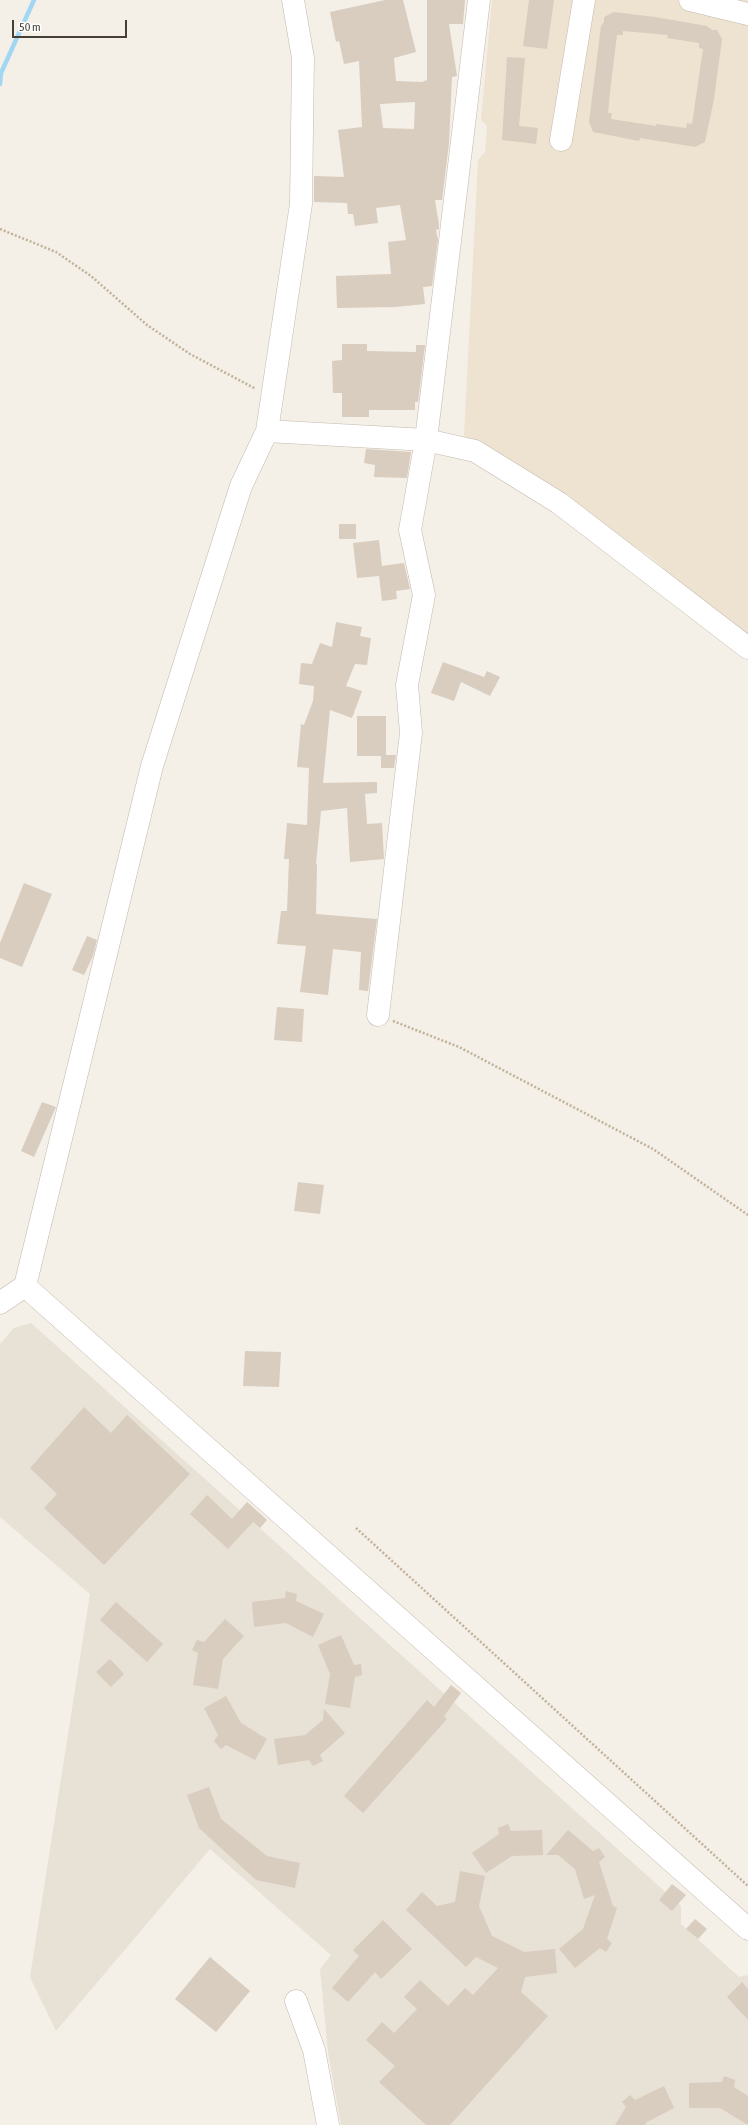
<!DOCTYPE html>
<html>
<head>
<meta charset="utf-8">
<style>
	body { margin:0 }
	#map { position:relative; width:748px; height:2125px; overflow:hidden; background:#f4efe7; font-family:"Asap Condensed",sans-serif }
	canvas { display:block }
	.scale { position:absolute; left:12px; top:20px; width:115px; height:18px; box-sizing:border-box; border:2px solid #473f36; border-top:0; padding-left:5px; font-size:12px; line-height:14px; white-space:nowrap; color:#473f36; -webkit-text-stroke:3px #fff; paint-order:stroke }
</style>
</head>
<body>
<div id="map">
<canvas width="748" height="2125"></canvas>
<div class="scale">50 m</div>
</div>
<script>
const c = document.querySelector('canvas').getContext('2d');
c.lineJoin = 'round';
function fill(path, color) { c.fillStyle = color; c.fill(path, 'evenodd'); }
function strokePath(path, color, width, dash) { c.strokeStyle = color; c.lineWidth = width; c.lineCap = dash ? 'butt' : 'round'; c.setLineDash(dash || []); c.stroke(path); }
const residential = new Path2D(`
	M31 1323 681 1906V1924L739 1977 748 1975V2125H341L328 2052 320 1969 331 1955 210 1849 56 2031 30 1977 90 1594 0 1517V1344L14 1328Z`);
const education = new Path2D(`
	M492 0H748V642L648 555 464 436 478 160 485 152 487 126 481 120Z`);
const stream = new Path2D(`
	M0 84 1 73 34 0`);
const building = new Path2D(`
	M385 0H403L416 52 394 58 396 81 422 82 427 80V0H465L463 24H449L457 76 452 77 449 143 442 200H435L439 225V229L436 230 438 240 432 286 423 287 425 304 395 307 337 308 336 276 391 274 388 242 406 240 400 205 376 208 378 223 355 226 353 214H348L347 203 314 202V176L344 177 338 130 362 127 359 61 344 64 339 41 336 42 330 12ZM415 102 414 129 383 128 380 104Z
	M529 0H554L547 49 523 46Z
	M614 12 655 17 707 26 712 30H717L722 39 714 99 705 142 695 147 640 138 639 141 593 132 589 122 601 26 604 22V17ZM623 31 668 35 667 38 699 43V48L703 49 692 124 687 123 686 128 656 124V126L611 119 612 113H608L611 83 617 35H623Z
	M507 57 525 58 519 126 538 128 536 144 502 140Z
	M342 344H367V351L416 352V345H425L418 402H415V410H369V417H342V393H333L332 361 342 360Z
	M366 449 411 452 407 478 374 477 375 465 364 463Z
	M339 524H356V539H339Z
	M379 540 382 566 404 563 410 589 396 591 397 599 382 601 379 576 357 578 353 543Z
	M336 622 362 627 360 636 371 638 367 665 355 664 346 686 362 691 352 718 330 710 323 783 377 782V793L365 794 367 824 382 823 384 859 350 862 347 808 321 811 316 864H317L316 914 377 919 368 991 359 990 361 952 333 949 328 995 300 992 306 946 277 944 281 911H287L289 859H284L287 823 307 825 309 768 297 767 301 724 304 725 313 701 314 686 299 684 301 663 312 664 320 643 332 647Z
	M443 662 484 677 487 671 500 677 490 696 461 682 454 701 431 693Z
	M357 716H386V755H396L394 768H381V756H357Z
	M24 883 52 894 22 967 0 958V943Z
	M87 936 97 940 93 956 84 975 72 970Z
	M277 1007 304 1009 302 1042 274 1040Z
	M42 1102 56 1107 34 1157 21 1151Z
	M298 1182 324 1185 320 1214 294 1211Z
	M245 1351 281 1352 279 1387 243 1386Z
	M84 1407 111 1433 127 1415 190 1474 104 1565 44 1508 57 1494 30 1468Z
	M207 1495 232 1519 247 1502 267 1520 260 1528 253 1522 228 1549 190 1514Z
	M286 1591 297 1594 296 1601 324 1614 313 1637 286 1623 254 1627 252 1602 285 1598Z
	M116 1602 163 1644 147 1662 100 1620Z
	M225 1619 244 1636 223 1659 218 1689 193 1685 198 1653 192 1650 197 1640 204 1642Z
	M341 1635 354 1665 361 1664 362 1675 355 1677 350 1708 325 1704 330 1674 318 1645Z
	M110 1659 124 1674 111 1687 96 1672Z
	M451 1685 461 1693 444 1716 447 1719 363 1813 344 1796 427 1700 434 1707Z
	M226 1696 241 1723 267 1739 255 1760 226 1745 221 1749 214 1741 218 1735 204 1708Z
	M324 1709 345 1733 320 1755 323 1761 313 1766 309 1760 278 1765 274 1739 305 1735 323 1720Z
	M209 1787 221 1819 267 1856 300 1863 295 1888 256 1880 199 1828 187 1795Z
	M508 1824 511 1831 542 1830 543 1855 512 1856 486 1873 472 1853 499 1834 498 1828Z
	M568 1830 593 1851 599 1848 605 1857 599 1862 613 1906 617 1908 607 1939 612 1943 606 1952 600 1948 575 1968 559 1949 583 1929 595 1895 584 1899 575 1869 558 1855H546Z
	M460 1871 485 1876 479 1906 492 1936 524 1952 555 1949 557 1973 525 1977 521 1992 548 2016 450 2125H426L379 2082 395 2066 366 2040 382 2022 394 2033 417 2009 404 1997 420 1980 448 2006 465 1988 473 1995 498 1968 476 1957 466 1967 406 1910 422 1892 437 1906 455 1902Z
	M672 1884 686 1895 672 1911 659 1900Z
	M695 1919 707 1929 698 1939 686 1929Z
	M383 1920 412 1949 381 1979 375 1972 348 2002 332 1988 359 1956 353 1950Z
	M210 1957 250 1991 216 2032 175 1999Z
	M742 1982 748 1989V2020L727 1997Z
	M724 2076 735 2080 734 2087 748 2096V2125L720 2108H689V2083L722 2082Z
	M664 2086 674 2108 647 2122 645 2125H615L626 2107 622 2102 630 2095 635 2100Z`);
const path = new Path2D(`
	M0 229 56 252 91 276 147 325 190 354 256 389
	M393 1021 459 1047 653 1149 748 1215
	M356 1528 748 1886`);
const minor = new Path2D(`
	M479 0 426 440 475 451 559 503 748 648
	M690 0 748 14
	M561 140 584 0
	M267 431 426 440 410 530 424 595 407 685 411 733 378 1015
	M25 1286 748 1929
	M0 1303 25 1286 152 766 241 486 267 431 301 204 303 58 293 0
	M296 2001 314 2050 328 2125`);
fill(residential, '#e8e1d5');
fill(education, '#eee3d0');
strokePath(stream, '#a1d7f3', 4.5);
fill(building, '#d9cdbf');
strokePath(minor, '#c3b9ac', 23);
strokePath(path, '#c2b19a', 2.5, [2, 2]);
strokePath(minor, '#fff', 22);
</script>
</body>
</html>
